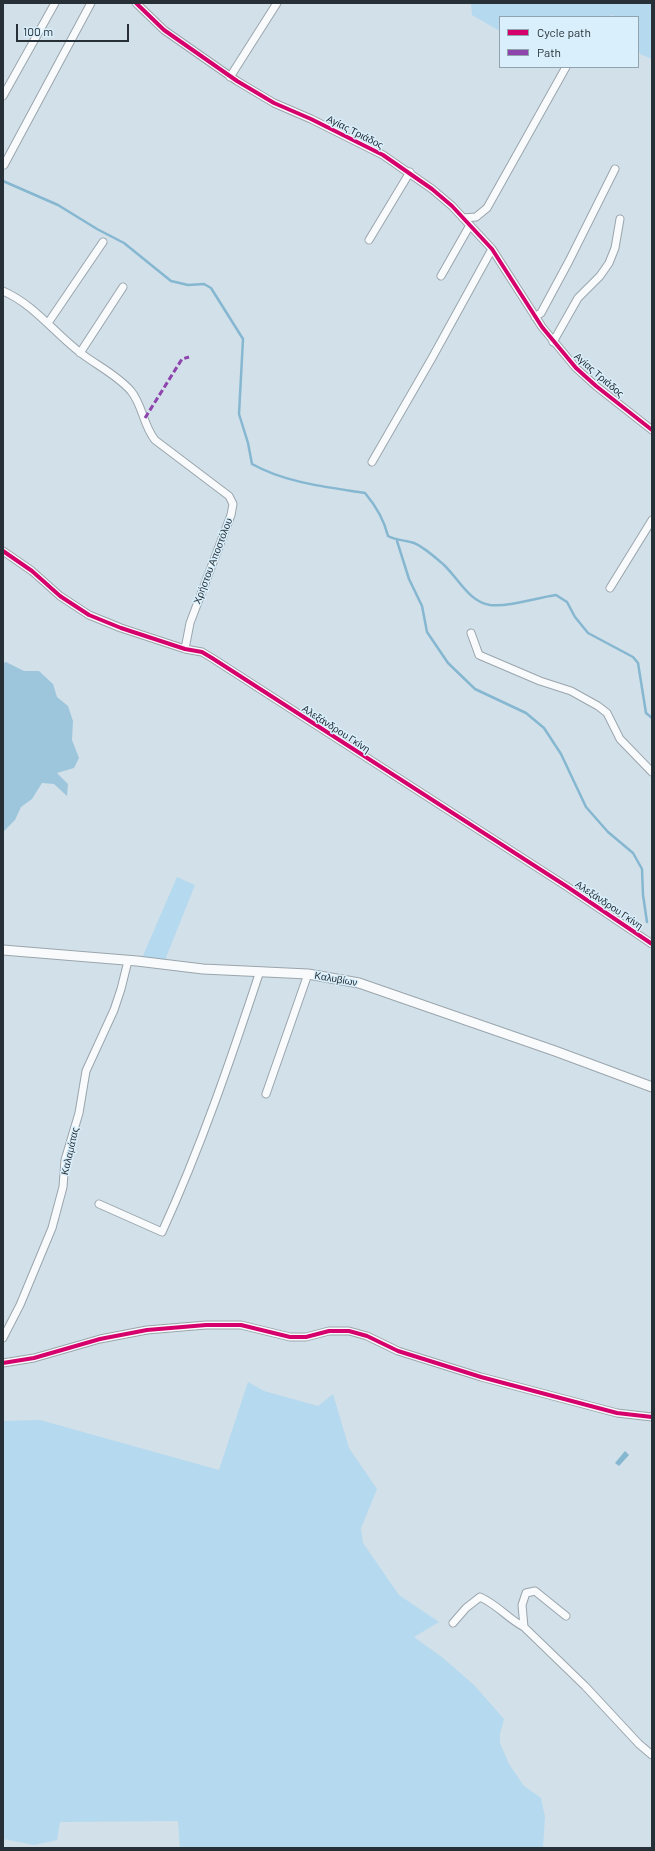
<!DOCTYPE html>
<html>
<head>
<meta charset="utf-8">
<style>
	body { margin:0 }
	#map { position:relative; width:655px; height:1851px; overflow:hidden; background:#d2e0e9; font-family:Barlow,sans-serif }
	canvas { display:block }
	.frame { position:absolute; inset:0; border:4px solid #263036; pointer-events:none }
	.legend { position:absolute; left:499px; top:16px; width:140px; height:52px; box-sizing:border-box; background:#d9effc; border:1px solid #91a3ad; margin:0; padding:5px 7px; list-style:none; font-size:12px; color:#263036 }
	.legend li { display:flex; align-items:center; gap:8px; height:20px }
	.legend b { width:20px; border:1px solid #91a3ad }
	.scale { position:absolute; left:16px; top:24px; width:113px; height:18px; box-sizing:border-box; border:2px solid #263036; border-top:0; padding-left:5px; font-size:12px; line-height:14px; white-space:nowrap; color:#263036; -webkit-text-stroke:3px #d9effc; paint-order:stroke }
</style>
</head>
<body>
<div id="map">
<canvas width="655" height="1851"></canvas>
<div class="frame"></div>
<ul class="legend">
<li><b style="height:5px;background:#d6006c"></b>Cycle path</li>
<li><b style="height:5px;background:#8e44ad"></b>Path</li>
</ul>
<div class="scale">100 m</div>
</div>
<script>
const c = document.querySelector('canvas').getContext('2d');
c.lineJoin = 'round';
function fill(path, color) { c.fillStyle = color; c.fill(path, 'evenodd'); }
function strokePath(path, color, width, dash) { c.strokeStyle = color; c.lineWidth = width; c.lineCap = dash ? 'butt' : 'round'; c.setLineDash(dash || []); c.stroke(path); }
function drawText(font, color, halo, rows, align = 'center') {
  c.font = font + ' Barlow,sans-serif'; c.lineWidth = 3; c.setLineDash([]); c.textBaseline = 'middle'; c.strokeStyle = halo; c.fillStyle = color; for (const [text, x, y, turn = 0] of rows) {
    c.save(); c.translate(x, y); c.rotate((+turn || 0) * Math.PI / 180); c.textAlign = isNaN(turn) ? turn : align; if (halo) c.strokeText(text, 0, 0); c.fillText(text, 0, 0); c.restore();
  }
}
const green = new Path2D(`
	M471 3H652V59L640 54 638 49V17H617L612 15 609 17H500V31L472 15Z
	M177 877 195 885 165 960 142 958Z
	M248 1382 264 1391 318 1406 333 1394 349 1448 377 1489 361 1528 363 1543 399 1595 439 1622 414 1637 443 1658 474 1685 504 1719 500 1734V1743L509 1764 524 1786 541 1798 545 1817 543 1848H180L178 1821 60 1822 57 1840 34 1845 3 1839V1421L40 1420 219 1470Z`);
const forest = new Path2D(`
	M6 662 24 671H39L53 684 57 697 68 706 73 721 72 740 79 758 74 768 57 773 68 784 67 796 54 784 42 783 32 799 21 807 15 820 3 832V663Z`);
const water = new Path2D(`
	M625 1451 629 1455 619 1466 615 1463Z`);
const stream = new Path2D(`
	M3 181 58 205 97 229 124 243 171 281 188 285 204 284 211 288 243 339 239 414 248 443 252 464C286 483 327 487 365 493 376 506 384 520 388 536 397 541 406 540 414 543 424 547 436 558 444 565 458 578 469 602 490 605 510 607 535 598 556 595L567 602 575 617 588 633 633 657 638 663 646 713 652 718
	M397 541 409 579 422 606 427 632 448 663 475 689 526 713 544 728 561 754 586 807 608 832 633 853 642 869 643 895 647 922`);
const minor = new Path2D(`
	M136 3 164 30 237 81 274 103 311 119 383 155 432 189 452 206 492 249 542 327 576 368 596 386 652 430
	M230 77 277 3
	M3 96 55 3
	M4 165 91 3
	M463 218 476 217 487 208 566 67
	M369 240 410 172
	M441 276 470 225
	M3 291C35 305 54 333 82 354 98 366 117 375 131 391 143 406 143 425 155 440L229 496 233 504 231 515 190 623 185 649
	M535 317 541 313 569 261 615 169
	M48 323 103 242
	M553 342 578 298 600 276 609 263 615 248 620 219
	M80 353 123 287
	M372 462 432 358 492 249
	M3 551 32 571 60 596 89 615 121 628 185 649 202 652 212 658 566 886 652 944
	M610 588 652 520
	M471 633 479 655 540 681 571 691 598 706 607 713 620 739 652 772
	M266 1094 308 974
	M99 1204 162 1232C201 1147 231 1059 260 971
	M3 1338 20 1305 52 1228 63 1187 65 1160 79 1113 86 1071 114 1010 121 989 128 961
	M3 1363 34 1358 100 1339 147 1330 206 1325H241L290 1337H306L329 1331H349L367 1336 398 1351 481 1377 617 1413 652 1417
	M566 1616 535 1591 526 1593 522 1605 524 1627 585 1686 639 1744 652 1755
	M453 1623 466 1608 480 1597C498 1605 507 1618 524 1627`);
const major = new Path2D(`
	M3 950 137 961 203 969 308 974 359 983 555 1051 652 1087`);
const quiet = new Path2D(`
	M145 418 182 359 189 357`);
const cycleway = new Path2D(`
	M136 3 164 30 237 81 274 103 311 119 383 155 432 189 452 206 492 249 542 327 576 368 596 386 652 430
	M3 551 32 571 60 596 89 615 121 628 185 649 202 652 212 658 566 886 652 944
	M3 1363 34 1358 100 1339 147 1330 206 1325H241L290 1337H306L329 1331H349L367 1336 398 1351 481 1377 617 1413 652 1417`);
const streetNames = [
	["Αγίας Τριάδος",355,132,27],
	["Αγίας Τριάδος",599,375,41],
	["Χρήστου Αποστόλου",213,561,-69],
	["Αλεξάνδρου Γκίνη",336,729,33],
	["Αλεξάνδρου Γκίνη",609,905,34],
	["Καλυβίων",336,979,10],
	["Καλαμάτας",70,1151,-77]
];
fill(green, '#b5d9ee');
fill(forest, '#9dc6dd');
fill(water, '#86b7d1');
strokePath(stream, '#86b7d1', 2.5);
strokePath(minor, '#9aa5ac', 9);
strokePath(major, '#9aa5ac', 11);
strokePath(minor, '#f8fafc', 7);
strokePath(major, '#f8fafc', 9);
strokePath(quiet, '#8e44ad', 3, [6, 3]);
strokePath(cycleway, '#d6006c', 4);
drawText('10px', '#263036', '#d9effc', streetNames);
</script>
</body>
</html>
